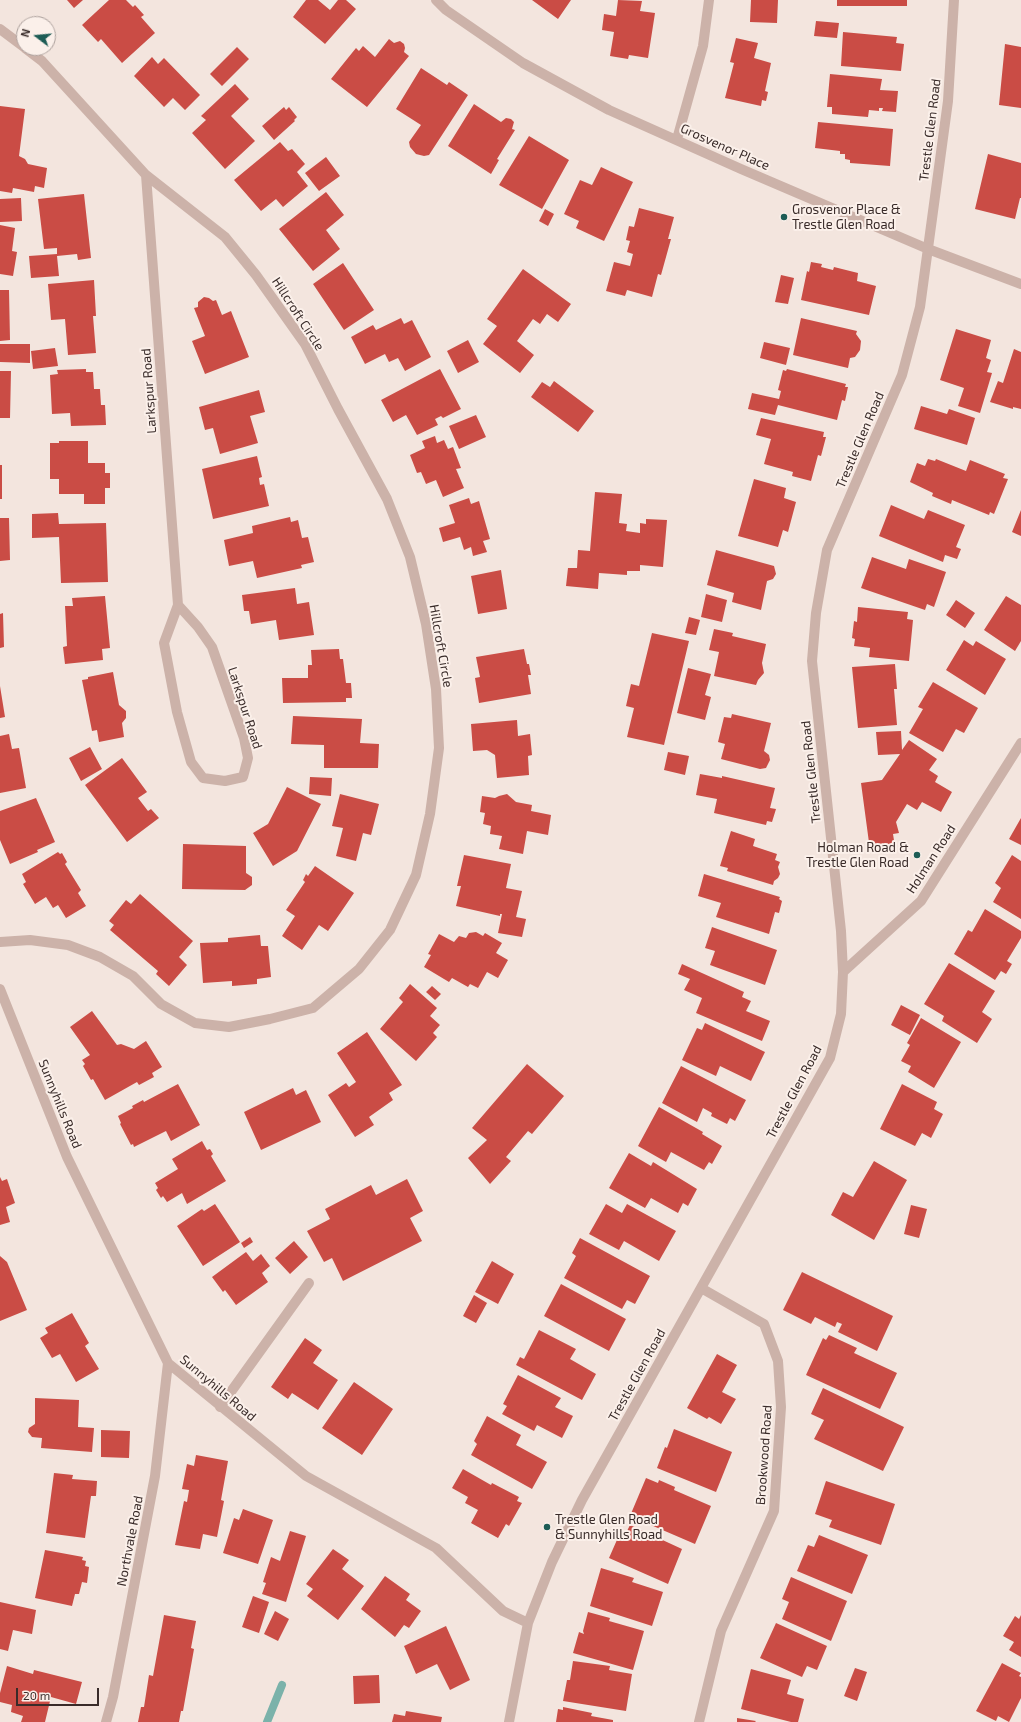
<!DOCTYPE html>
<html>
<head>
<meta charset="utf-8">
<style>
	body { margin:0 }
	#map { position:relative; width:1021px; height:1722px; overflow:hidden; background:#f3e5de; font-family:"Exo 2",sans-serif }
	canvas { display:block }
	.north { position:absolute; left:16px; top:16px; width:40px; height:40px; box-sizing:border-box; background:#fbf0ea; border:1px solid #ada19d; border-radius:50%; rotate:286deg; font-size:11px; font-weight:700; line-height:16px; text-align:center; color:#392b29 }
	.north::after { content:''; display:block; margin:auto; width:14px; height:18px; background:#1d5c55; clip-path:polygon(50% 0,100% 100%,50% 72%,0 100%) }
	.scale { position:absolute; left:16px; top:1688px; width:83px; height:18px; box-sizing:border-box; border:2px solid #392b29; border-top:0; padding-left:5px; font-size:12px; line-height:14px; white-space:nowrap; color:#392b29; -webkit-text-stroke:3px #fbf0ea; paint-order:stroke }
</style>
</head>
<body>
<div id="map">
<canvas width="1021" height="1722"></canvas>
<div class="north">N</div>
<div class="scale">20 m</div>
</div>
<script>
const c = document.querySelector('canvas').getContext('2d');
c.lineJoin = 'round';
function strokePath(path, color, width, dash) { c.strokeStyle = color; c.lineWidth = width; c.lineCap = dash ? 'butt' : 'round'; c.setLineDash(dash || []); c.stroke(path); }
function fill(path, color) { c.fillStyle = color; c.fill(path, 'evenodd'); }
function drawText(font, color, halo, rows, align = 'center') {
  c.font = font + ' "Exo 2",sans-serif'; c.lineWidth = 4; c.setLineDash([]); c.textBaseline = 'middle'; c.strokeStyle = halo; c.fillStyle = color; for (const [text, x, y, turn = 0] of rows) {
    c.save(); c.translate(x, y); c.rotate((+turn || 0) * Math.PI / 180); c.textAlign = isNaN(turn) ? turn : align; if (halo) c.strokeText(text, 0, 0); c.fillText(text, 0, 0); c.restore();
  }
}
const stream = new Path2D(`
	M267 1722 282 1685`);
const building = new Path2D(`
	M67 0H83L74 8Z
	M109 0H126L133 7 135 5 144 15 141 17 155 33 122 63 101 39 98 42 82 25Z
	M306 0H318L330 10 338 0H346L356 9 325 44 293 17Z
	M532 0H571L558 19Z
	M618 0 642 1 640 11 655 13 648 58 629 55 628 59 610 56 614 32 602 30 604 14 616 16Z
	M751 0H778L777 23 750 22Z
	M837 0H907V6H837Z
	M816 21 839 23 837 38 814 36Z
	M843 32 897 37 896 43 904 44 901 71 841 66Z
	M736 38 758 43 754 58 771 63 765 91 768 92 766 101 762 100 761 106 725 98 734 63 730 62Z
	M389 39 394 43 400 41 404 44 405 48 404 52 409 56 367 107 331 79 356 48 359 51 363 46 375 57Z
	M1005 44 1021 47V108L999 105Z
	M237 47 249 59 222 86 210 74Z
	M152 57 158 64 164 58 200 95 185 110 173 98 164 107 134 76Z
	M421 68 447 85 449 82 468 95 429 155 424 156 416 154 410 147 409 142 421 125 396 109Z
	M830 74 882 79 880 90 898 91 896 112 882 111 883 108H879V111L869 110 868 117 832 114V107H827Z
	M235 84 249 99 231 116 255 141 225 169 192 133 206 120 201 116Z
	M474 104 501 122 506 118 511 119 514 122 512 129 515 130 497 159 499 160 491 174 448 146Z
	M0 106 25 109 19 156 25 159 28 164 47 168 44 188 35 186 34 192 13 188 12 193 0 191Z
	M284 107 286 110 289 107 297 117 294 120 295 121 274 140 262 126Z
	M818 122 893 129 890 166 850 163V160L845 159V154H840V151L815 148Z
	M529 136 569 160 542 209 499 185Z
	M280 142 288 151 292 149 305 164 297 172 308 186 283 207 276 199 261 211 234 180Z
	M988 154 1021 163V198H1020L1015 219 975 209Z
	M326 157 340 176 319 191 305 173Z
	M601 167 633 182 604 241 576 228 579 221 564 214 580 180 592 185Z
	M326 192 344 215 326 230 340 249 313 271 279 229Z
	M84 194 91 258 78 260 77 254 57 256 59 276 31 278 29 256 57 254V248L44 249 38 199Z
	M21 198 22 221 0 222V199Z
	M639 208 674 217 668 239H671L661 275 658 274 652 297 627 290 625 296 606 291 614 262 630 266 633 254 627 252 630 241 626 240 629 226 634 227Z
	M545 209 554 214 548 226 539 221Z
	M0 225 15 228 12 251 17 252 13 276 0 274Z
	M811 262 822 264 821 267 833 270 834 267 858 273 857 281 876 286 869 315 801 300 807 271 809 272Z
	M343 263 374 310 344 330 313 284Z
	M523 269 571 304 558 322 547 314 540 324 533 319 517 341 534 355 520 373 483 344 497 326 487 319Z
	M781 275 794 278 788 304 775 302Z
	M94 280 96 316H93L96 353 68 355 65 319 51 320 48 284Z
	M0 290H9L10 340 0 341Z
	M204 297 209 298 213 301 216 300 222 315 231 311 249 357 205 374 192 341 205 336 194 308 198 307V302Z
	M401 318 404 324 412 320 431 357 405 371 398 358 389 362 385 354 365 364 351 337 373 325 376 330Z
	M801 318 857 331 856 334 861 341 860 350 855 357 850 358 848 368 793 355Z
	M956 329 991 340 986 358 991 360 987 372 992 373 980 413 958 406 964 388 940 380Z
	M468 340 479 362 458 373 447 351Z
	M764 342 790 348 786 365 760 358Z
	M0 344H30V363L0 362Z
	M55 348 58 366 33 369 31 351Z
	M1014 349 1021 352V409L1013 407V409L990 402 998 381 1003 383Z
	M86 369V372H93L94 389H100L101 405H105L106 425 71 426 70 413 52 414 50 375 58 374 57 370Z
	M440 369 461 409 443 418 441 416 435 419 438 425 417 435 406 415 393 422 381 400Z
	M787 369 846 384 845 387H848L845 401 842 400 837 420 778 405 775 415 748 409 752 393 779 399 781 391 778 390 783 370 786 371Z
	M0 371H11L10 418H0Z
	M554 381 594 411 578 432 531 397 542 382 550 387Z
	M259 390 265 412 250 416 258 443 220 454 213 428 205 430 199 407Z
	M921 406 947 414 949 409 975 418 967 445 914 429Z
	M476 415 486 437 459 449 449 426Z
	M761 418 824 432 823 437H826L821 456 818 455 811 481 792 476 793 472 764 464 771 439 756 435Z
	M435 436 437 443 444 440 448 449 453 447 461 468 456 469 464 488 443 497 436 480 426 484 421 472 417 473 410 455 425 448 422 441Z
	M59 441H88V463H105V473H110V488H105V504H84V494H59V479H50V443H59Z
	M257 456 262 477 259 478 260 485 264 484 269 506 213 519 202 469Z
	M928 459 935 461 936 459 966 471 970 460 1005 474 1003 478 1008 479 994 514 990 512 989 515 952 500 951 504 932 496 933 493 910 482 917 463 925 466Z
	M0 465H2V499H0Z
	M754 479 786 488 784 498 796 502 788 532 783 530 778 547 738 536Z
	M595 492 622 494 619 523 627 524 626 531 640 533V523L646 524V519L667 520 663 567 640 565V571H627V575L599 573 598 589 566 586 568 568H577L578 550 590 551Z
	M469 498 471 504 479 501 490 539 483 541 487 552 473 556 471 547 464 550 460 537 443 542 439 528 455 523 449 505Z
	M891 505 924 519 928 510 965 525 956 547 961 549 957 559 945 555 943 562 879 536Z
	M1021 510V536L1012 532Z
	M58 513 59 524 106 523 108 582 61 583 59 537 32 538V514Z
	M290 517 291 522 298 520 302 538 308 537 314 562 301 565 302 568 257 578 253 561 229 566 224 540 253 533 252 526Z
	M0 518H9L10 560 0 561Z
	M716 550 774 566 776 574 773 579 767 581 761 610 732 602 734 593 707 585Z
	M872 557 906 569 909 559 946 572 934 607 927 604 925 610 861 588Z
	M501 570 507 609 478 614 471 576Z
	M295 588 297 604 309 602 314 635 279 640 276 620 251 624 249 611H244L242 595Z
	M706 594 727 600 722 622 701 617Z
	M105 596 110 648 102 649 103 660 65 664 63 647 67 646 65 606H73L72 598Z
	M1006 596 1021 605V641L1015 651 984 630Z
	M956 600 975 613 965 628 946 615Z
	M858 607 908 612 907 619 913 620 909 661 869 657 870 648 854 646 855 639 852 638 854 621 857 622Z
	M3 613 4 647 0 648V614Z
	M689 617 700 620 696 635 685 633Z
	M714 629 733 633 732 636 766 644 762 663 764 673 758 680 756 685 714 676 719 652 709 650Z
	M652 633 689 641 664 745 627 737 634 708 626 706 631 684 639 686Z
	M964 640 973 646 976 641 1006 659 985 695 946 670Z
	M339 649 340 659H343L346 683H351L352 698H346V702L283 703 282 678H308V665H312L311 650Z
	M524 649 527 664H529L531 675H528L531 694 479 703 475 678 480 677 476 657Z
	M895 664 897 689H894L897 725 858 728 852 667Z
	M688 668 711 674 705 695 711 697 705 720 677 713Z
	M113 672 119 705 126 711V718L122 723 124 737 99 742 97 730 92 731 82 680 88 679V677Z
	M933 682 978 708 964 733 956 729 943 752 909 733 923 709 918 707Z
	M0 686 5 717 0 718Z
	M732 714 771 723 764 751 769 755 770 760 766 768 760 769 721 759 725 744 718 742 724 717 731 718Z
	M293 716 362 719 360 743 379 744 378 768H324V745L291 744Z
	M517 720 518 736 530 734 532 755 528 756 529 775 497 778 495 755 487 750 473 751 471 724Z
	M901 731 902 750 909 740 937 759 929 770 938 776 935 782 952 792 941 812 922 802 917 810 907 804 896 822 899 833 893 834 895 847 870 850 861 783 882 780 900 754 878 755 876 732Z
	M9 734 12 749 19 748 26 788 0 793V736Z
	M90 747 102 769 81 781 69 758Z
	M668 752 689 756 685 775 664 770Z
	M122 758 147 792 138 798 148 811 151 809 159 818 127 842 85 785Z
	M700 774 722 778V776L775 788 770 808 776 809 772 822 767 821 766 825 714 813 717 799 696 795Z
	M310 777 332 778 331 796 309 794Z
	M287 787 321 804 297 851 273 866 253 833 268 824Z
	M340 794 379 804 371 835 363 833 356 861 336 856 343 828 332 826Z
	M507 794 516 802 532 805 531 811 551 815 548 835 527 831 523 854 499 849 502 836 490 834 491 826 483 824 485 813 480 812 482 796 495 798 499 796Z
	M36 798 55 842 37 850 38 852 10 864 0 840V811Z
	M1021 818V845L1009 839Z
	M731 831 755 839 753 846 777 854 775 860 780 862 778 867 780 874 778 878 774 881 773 885 727 871 728 868 720 866Z
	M183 844 246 846V873L252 877V885L245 890 182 889Z
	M58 852 60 854 62 853 67 862 65 864 81 890 78 893 86 906 66 918 58 905 53 908 46 897 35 904 23 884 26 882 22 874Z
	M464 855 511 864 506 888 522 891 516 917 526 919 522 937 498 933 502 914H500V916L456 906 461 886H457Z
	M1012 855 1021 861V919L993 902 1001 888 995 883Z
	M315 866 354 893 328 931 319 925 302 950 282 936 295 916 286 910 305 882 303 880 306 874 308 876Z
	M704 874 780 897 779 899 782 901 779 913 775 912 769 934 716 917 721 903 698 896Z
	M140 894 193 941 179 957 187 965 169 986 156 974 158 971 110 930 114 925 109 921 126 900 131 904Z
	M985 909 1021 931V938L1007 961 1012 964 1006 974 1001 971 995 980 954 954 968 930 972 932Z
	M712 927 777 950 765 985 710 965 715 951 705 948Z
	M476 932 483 936 485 933 502 943 496 953 508 960 498 978 487 972 478 988 470 984 468 987 452 978 449 982 424 967 431 955 428 954 439 934 454 942 459 936 466 938 469 933Z
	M260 935 261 946H268L271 977 257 979V984L232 986V981L203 983 200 943 228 942V938Z
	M949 963 995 991 982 1012 992 1019 977 1043 942 1021 944 1016 924 1004Z
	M682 964 744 992 742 997 751 1001 746 1011 770 1021 762 1041 696 1013 702 998 684 990 690 979 678 974Z
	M410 984 437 1008 430 1016 440 1025 433 1033 437 1037 416 1061 380 1029 403 1002 399 998Z
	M432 986 441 994 435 1000 426 992Z
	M901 1005 920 1015 910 1035 891 1025Z
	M92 1011 117 1045 121 1044 134 1049 146 1041 162 1067 152 1073 154 1077 139 1085 137 1082 105 1100 93 1079 91 1080 83 1066 85 1064 82 1060 90 1055 70 1027Z
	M921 1018 961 1042 934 1088 908 1072 911 1066 901 1061 910 1045 907 1043Z
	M705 1023 765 1052 751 1081 720 1066 716 1076 682 1060 697 1028 702 1030Z
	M367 1032 402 1085 389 1093 393 1100 369 1117 374 1125 355 1137 328 1095 346 1083 349 1087 356 1082 337 1053Z
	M527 1064 564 1096 532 1134 528 1131 506 1157 511 1161 490 1184 468 1158 487 1140 472 1128Z
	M681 1066 746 1100 735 1121 730 1118 727 1124 711 1116 712 1113 703 1108 697 1122 662 1103Z
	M178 1084 200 1125 171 1141 166 1131 134 1147 133 1144 131 1145 120 1124 121 1123 118 1116 133 1108 132 1106 143 1100 144 1102Z
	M902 1084 937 1102 934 1109 943 1114 931 1138 922 1133 915 1146 880 1129Z
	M293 1088 296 1095 306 1090 321 1122 261 1150 244 1112Z
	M659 1107 703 1132 702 1134 722 1146 712 1164 709 1162 704 1170 671 1152 666 1162 638 1146Z
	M202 1141 207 1150 210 1149 213 1154 211 1156 226 1181 187 1204 182 1193 167 1202 163 1196 161 1198 156 1190 158 1188 155 1183 178 1169 172 1159Z
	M629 1153 651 1166 653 1162 697 1189 688 1206 683 1203 678 1213 651 1198 645 1208 609 1188Z
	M874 1161 907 1180 874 1240 831 1215 843 1192 853 1197Z
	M0 1177 2 1181 7 1179 15 1203 6 1207 10 1222 0 1225Z
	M407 1179 423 1211 410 1218 422 1241 343 1281 332 1258 324 1262 307 1231 330 1219 325 1209 371 1185 376 1195Z
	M215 1204 240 1242 203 1266 177 1226 202 1209 204 1211Z
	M606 1204 622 1213 627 1204 676 1231 659 1261 624 1241 619 1250 589 1234Z
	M911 1205 927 1209 919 1238 904 1234Z
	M250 1237 253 1242 244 1248 241 1243Z
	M580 1238 650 1276 635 1304 627 1300 622 1309 564 1278 576 1256 572 1253Z
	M294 1241 308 1257 290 1274 275 1258Z
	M246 1252 253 1261 261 1254 270 1266 262 1273 268 1282 236 1305 225 1290 223 1292 212 1277Z
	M0 1256 7 1262 27 1310 0 1321Z
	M492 1261 514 1274 498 1304 475 1292Z
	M802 1272 893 1316 877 1351 838 1332 842 1324 837 1322 835 1327 815 1317 811 1324 783 1310Z
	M561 1284 626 1319 609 1351 544 1316Z
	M474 1295 487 1303 476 1323 463 1316Z
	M72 1313 89 1343 85 1346 99 1369 76 1382 60 1354 52 1358 40 1338 48 1333 45 1328Z
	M539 1330 576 1349 570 1359 596 1374 582 1400 516 1365 520 1357 524 1359Z
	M829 1335 857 1348 854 1353 897 1373 880 1409 806 1375 823 1338 826 1340Z
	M305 1338 322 1350 313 1363 338 1380 318 1410 292 1393 288 1399 271 1387Z
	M717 1354 737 1365 722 1392 736 1399 721 1424 709 1417 707 1419 687 1408Z
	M518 1375 561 1398 555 1407 573 1416 562 1438 537 1425 534 1431 502 1414 507 1406 503 1404Z
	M354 1382 393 1409 362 1455 322 1428Z
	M823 1388 904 1427 883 1471 814 1439 824 1420 811 1414Z
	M35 1398 79 1400 78 1427 94 1428 92 1452 41 1448 42 1438 32 1437 28 1432 29 1428 35 1424Z
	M487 1416 521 1435 516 1445 547 1462 532 1489 471 1455 477 1444 474 1441Z
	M674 1429 732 1452 716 1492 657 1468 665 1447 667 1448Z
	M101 1430 130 1431 129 1458 101 1457Z
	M196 1455 228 1461 221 1500 224 1501 217 1537 203 1534 200 1549 175 1545 184 1501 187 1502 189 1490 182 1489 187 1464 194 1466Z
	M463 1469 491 1485 492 1483 519 1497 517 1501 522 1503 509 1526 506 1524 498 1538 471 1523 478 1510 465 1503 468 1497 452 1488Z
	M54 1473 73 1475 72 1479 97 1481 96 1496H91L85 1538 46 1533Z
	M646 1478 658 1483 659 1480 675 1487 674 1490 711 1506 695 1544 630 1516Z
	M826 1481 895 1504 881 1545 829 1527 832 1520 815 1514Z
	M243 1509 273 1520 258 1564 223 1553 234 1518 239 1520Z
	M630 1525 682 1549 668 1584 609 1558 620 1533 625 1535Z
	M290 1531 306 1536 286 1602 262 1594 266 1583 263 1582 271 1557 280 1561Z
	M819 1535 868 1555 852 1594 797 1571 808 1545 814 1547Z
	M333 1549 349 1560 342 1569 364 1586 338 1620 307 1596 313 1589 306 1584Z
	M45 1550 83 1557 82 1560 86 1561 85 1566 89 1567 87 1583 82 1582 79 1594H75L72 1606 35 1598Z
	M601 1568 634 1578 632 1582 663 1592 652 1626 590 1606Z
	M385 1576 410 1594 406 1600 421 1611 409 1628 404 1625 395 1637 361 1609Z
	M791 1577 847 1601 831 1641 782 1619 789 1602 782 1599Z
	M253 1596 269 1602 259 1633 242 1627Z
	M0 1602 36 1610 32 1634 13 1630 8 1651 0 1649Z
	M275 1611 289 1619 278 1641 264 1634Z
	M588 1612 610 1618 609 1621 644 1631 633 1670 573 1653 579 1632 584 1634 583 1631Z
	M164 1615 196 1621 191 1648 194 1649 183 1711H181L179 1722H138L141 1707H144L149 1675 153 1676Z
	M1021 1615V1657L1009 1650 1014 1642 1003 1636 1015 1616 1019 1619Z
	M776 1623 827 1646 817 1670 807 1666 802 1677 760 1658Z
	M446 1626 470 1680 450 1690 437 1664 416 1674 404 1646Z
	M573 1661 610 1666 609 1670 632 1674 626 1711 563 1701 567 1680H570Z
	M1002 1663 1021 1673 1019 1676 1021 1677V1698L1009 1722 998 1716 996 1721 976 1711Z
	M7 1666 33 1674 34 1670 82 1682 76 1704 51 1697 45 1722H21L23 1716 11 1712 12 1705 0 1702V1693Z
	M855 1668 867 1672 857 1701 844 1696Z
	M751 1669 791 1680 787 1694 804 1699 798 1722H791L741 1709Z
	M379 1675 380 1703 354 1704 353 1676Z
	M563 1707 592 1713 591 1716 613 1720V1722H556L558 1709 563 1710Z
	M406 1711 442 1717 441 1722H392L394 1714 405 1716Z
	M737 1718 756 1721 755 1722H737Z`);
const service = new Path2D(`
	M220 1407 309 1283`);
const minor = new Path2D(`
	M436 0 446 10 523 63 609 110 741 169 928 249 1021 284
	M0 29 24 47
	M677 139 703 46 709 0
	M146 175 178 605 164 643 177 712 191 762 203 778 225 781 243 777 248 758 244 738 212 647 198 627 178 605
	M0 942 30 940 68 945 100 957 133 976 161 1004 195 1023 229 1027 270 1019 313 1008 359 969 390 930 416 875 430 814 439 748 436 689 426 624 410 557 387 499 338 409 305 344 256 275 225 237 146 175 42 61 25 48
	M843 972 921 901 1021 743
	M0 989 67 1157 168 1363 306 1476 436 1548 503 1611 528 1623
	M106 1722 113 1697 155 1476 168 1363
	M509 1722 528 1623 552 1562 582 1500 830 1058 841 1014 843 972 841 931 812 661 816 613 827 550 902 375 920 307 948 101 954 0
	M699 1722 721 1631 774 1511 781 1407 778 1361 764 1324 701 1288`);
const markers = [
	[784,217,4,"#1d5c55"],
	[917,855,4,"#1d5c55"],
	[547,1527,4,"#1d5c55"]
];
const streetNames = [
	["Trestle Glen Road",930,130,-83],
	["Grosvenor Place",725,147,24],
	["Hillcroft Circle",298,314,57],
	["Larkspur Road",149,391,-94],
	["Trestle Glen Road",860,440,-67],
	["Hillcroft Circle",441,646,80],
	["Larkspur Road",245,708,72],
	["Trestle Glen Road",811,772,-96],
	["Holman Road",931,859,-57],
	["Trestle Glen Road",794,1092,-62],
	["Sunnyhills Road",60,1104,68],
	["Trestle Glen Road",637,1375,-61],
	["Sunnyhills Road",218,1388,40],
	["Brookwood Road",764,1455,-86],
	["Northvale Road",130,1541,-79]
];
const poiNames = [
	["Grosvenor Place &",792,210],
	["Trestle Glen Road",792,225],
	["Holman Road &",909,848,"right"],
	["Trestle Glen Road",909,863,"right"],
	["Trestle Glen Road",555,1520],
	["& Sunnyhills Road",555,1535]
];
strokePath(stream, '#7bb2aa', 8);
fill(building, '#ca4c45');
strokePath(service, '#ccb2a9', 10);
strokePath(minor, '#ccb2a9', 10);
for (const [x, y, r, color] of markers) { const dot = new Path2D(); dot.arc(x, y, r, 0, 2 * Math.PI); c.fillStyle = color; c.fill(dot); strokePath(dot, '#fbf0ea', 1.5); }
drawText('13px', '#392b29', '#fbf0ea', streetNames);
drawText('13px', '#392b29', '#fbf0ea', poiNames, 'left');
</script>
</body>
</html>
